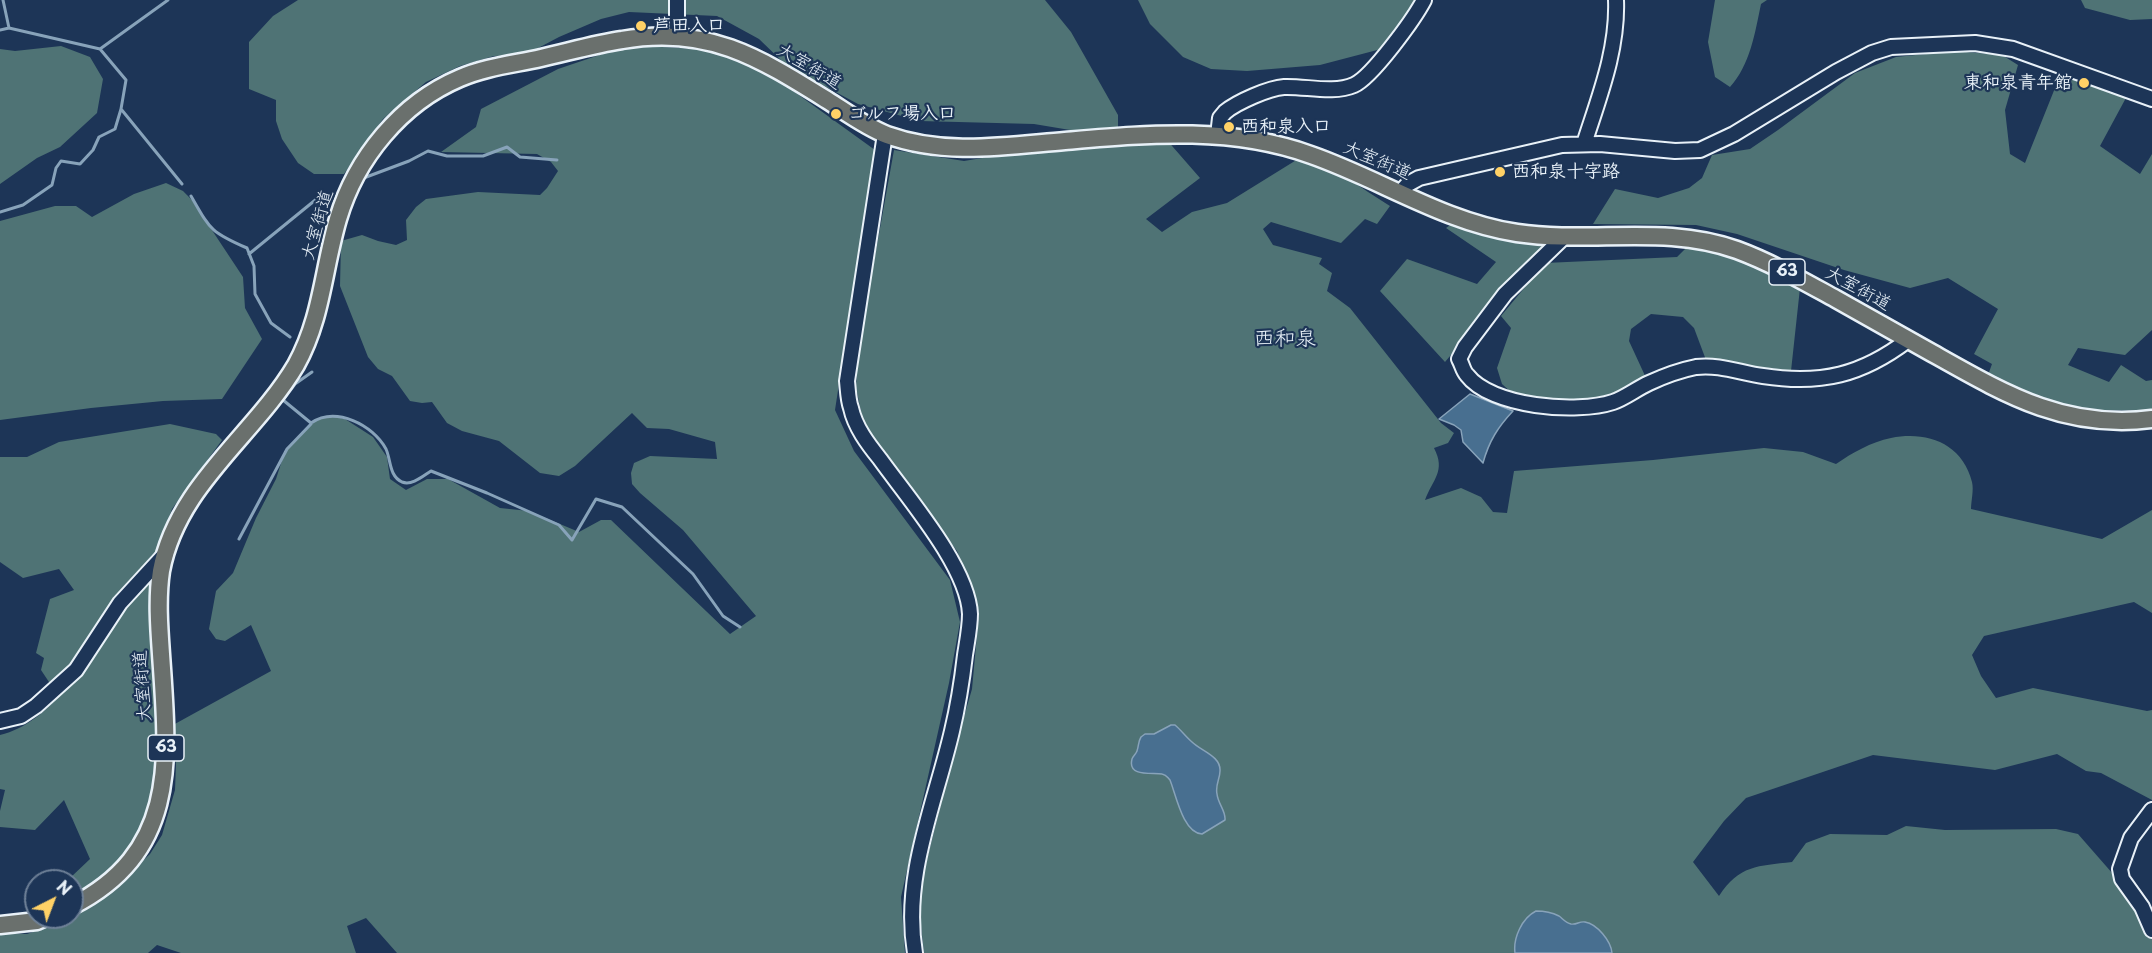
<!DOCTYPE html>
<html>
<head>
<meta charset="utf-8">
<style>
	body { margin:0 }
	#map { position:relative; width:2152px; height:953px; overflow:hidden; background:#1d3557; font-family:"Playpen Sans",sans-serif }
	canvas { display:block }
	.north { position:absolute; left:24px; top:869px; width:60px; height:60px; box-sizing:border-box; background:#1d3557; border:2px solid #6e8097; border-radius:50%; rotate:42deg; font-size:16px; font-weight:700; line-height:24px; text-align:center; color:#e8f1f8 }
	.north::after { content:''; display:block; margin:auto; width:21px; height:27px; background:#ffd166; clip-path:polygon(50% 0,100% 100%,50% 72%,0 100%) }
</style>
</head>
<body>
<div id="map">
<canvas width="2152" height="953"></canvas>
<div class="north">N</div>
</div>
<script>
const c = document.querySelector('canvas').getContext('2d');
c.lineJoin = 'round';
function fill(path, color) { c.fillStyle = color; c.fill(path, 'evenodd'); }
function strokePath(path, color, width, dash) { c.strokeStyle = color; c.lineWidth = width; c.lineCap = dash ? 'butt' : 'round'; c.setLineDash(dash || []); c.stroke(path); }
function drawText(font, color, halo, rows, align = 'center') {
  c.font = font + ' "Playpen Sans","Klee One",sans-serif'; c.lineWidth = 4.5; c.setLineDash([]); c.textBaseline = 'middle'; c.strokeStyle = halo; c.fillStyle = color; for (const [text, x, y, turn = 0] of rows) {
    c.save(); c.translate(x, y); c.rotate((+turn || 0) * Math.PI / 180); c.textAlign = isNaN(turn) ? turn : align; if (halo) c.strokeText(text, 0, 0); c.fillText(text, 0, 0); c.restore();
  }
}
const green = new Path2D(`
	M298 0H1045L1071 32 1118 115V138L1034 124 920 121 858 104 787 66 759 39 717 16 629 12 601 19 559 37 525 55 494 56 460 66 426 82 383 119 344 174H314L298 163 282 139 276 121V100L249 89V42L273 16Z
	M1138 0H1425L1428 8 1416 30 1404 43 1320 65 1247 71 1211 69 1183 57 1150 24Z
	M1715 0H1767L1761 4C1755 33 1750 65 1730 87L1715 77 1708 42Z
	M2081 0H2152V19L2130 20 2085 8Z
	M629 45 714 50 760 67 875 150 835 410 854 451 950 580 960 622 949 683 901 897 905 953H397L366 918 347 926 356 953H181L157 945 148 953H0V933L27 934 71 919 128 875 150 854 162 835 175 790 176 765 173 725 271 671 251 625 225 641 216 639 209 629 216 591 233 573 256 518 276 479 285 451 317 419 332 416 345 419 373 437 387 457 390 479 406 490 427 479H448L500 508 529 511 579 532 601 520H611L730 634 756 616 683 530 640 493 632 484 631 473 634 463 650 456 717 459 715 442 669 429 647 428 632 413 575 466 559 476 540 473 499 441 462 431 447 423 432 402 422 403 410 401 392 376 378 369 368 357 340 286 341 241 362 235 378 241 396 245 407 240 406 220 416 207 426 199 478 192 540 195 547 188 558 171 551 162 537 154 441 152 476 127 481 109 558 69Z
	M61 46 90 57 103 79 97 113 60 147 37 158 0 184V49L15 51Z
	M1955 51 2002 55 2018 65 2005 110 2010 154 2025 163 2061 73 2127 96 2100 146 2140 174 2152 154V330L2125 355 2078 348 2068 365 2109 382 2121 365 2146 381 2152 380V411L2095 410 2048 403 1988 375 1992 364 1974 354 1998 309 1948 278 1910 288 1844 270 1737 234 1696 225 1593 224 1615 189 1658 198 1689 188 1702 178 1712 155 1750 149 1778 130 1855 73 1896 57Z
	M1166 139 1200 178 1146 219 1162 232 1192 212 1227 203 1298 159C1332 165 1361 188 1390 206L1377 224 1365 219 1341 243 1271 222 1263 229 1273 245 1322 258 1319 264 1332 273 1327 291 1350 308 1441 423 1454 433 1448 443 1434 448C1446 471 1433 479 1425 500L1461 488 1481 497 1493 512 1507 513 1514 471 1653 460 1764 448 1803 452 1836 464C1852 453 1871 442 1891 438 1927 431 1962 443 1972 482 1974 490 1971 501 1971 509L2102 539 2152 510V613L2134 602 1984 636 1972 655 1981 676 1996 698 2033 688 2147 711 2152 710V800L2101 773 2086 771 2057 754 1995 770 1873 755 1746 798 1724 821 1693 862 1719 896C1739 865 1758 866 1792 862L1806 843 1830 834 1887 835 1906 826 1945 830 2056 829 2078 834 2113 874 2140 909 2152 939V953H924L919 909 922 879 955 748 972 689 979 613 969 582 957 551 874 441 862 417 856 387 858 351 894 150 964 161 994 156 1125 145Z
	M166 183 183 191 192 200 243 277 245 308 262 339 222 399 163 401 91 408 0 420V221L55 206H76L92 217 134 194Z
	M1453 223 1499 239 1543 245 1445 362 1380 291 1407 259 1477 284 1496 262 1446 228Z
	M1687 247 1737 258 1800 288 1791 371 1706 360 1694 328 1683 317 1651 314 1631 329 1629 341 1647 380 1601 399 1567 403 1513 394 1502 384 1497 368 1511 328 1501 316 1545 263 1677 257Z
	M170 424 216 434 222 440 172 509 158 549 115 596 72 666 51 685 41 670 44 658 36 653 50 599 74 590 59 569 23 578 0 562V457H27L59 442Z
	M148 579 153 586V665L158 718 156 780 144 822 131 849 99 878 74 895 70 878 90 859 64 800 35 830 0 827V811L5 790 0 789V735C52 723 87 660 115 619 125 605 137 592 148 579Z`);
const water = new Path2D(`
	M1470 394 1513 411C1498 427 1489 441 1483 463L1463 442 1461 430 1454 425 1439 419Z
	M1171 725H1175C1181 730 1186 737 1192 742 1201 751 1221 756 1220 771 1220 779 1215 785 1217 794 1218 804 1226 811 1225 820L1202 834C1183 833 1176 795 1170 780 1167 777 1167 775 1162 774 1154 772 1127 778 1132 759 1133 756 1136 754 1137 751 1139 745 1138 742 1141 737L1145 734H1154Z
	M1536 911C1544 911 1551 912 1559 916 1563 919 1566 923 1571 924 1577 925 1579 921 1585 922 1597 924 1611 941 1612 953H1515C1513 938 1522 918 1536 911Z`);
const stream = new Path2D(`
	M3 0 9 28 100 49 126 80 121 109 182 184
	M0 30 9 28
	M100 49 168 0
	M361 179 409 161 428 151 447 156H483L507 147 520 157 557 160
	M191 196C210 229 210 232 247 248L254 266 255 294 271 323 290 337
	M0 212 23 205 52 185 56 168 61 161 80 164 93 150 99 137 115 129 121 109
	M249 254 319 197
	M312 372 295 384 283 400 311 423C336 406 373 425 386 449 391 460 389 476 402 482 412 486 423 476 431 471L487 493 559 525 572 540 596 499 622 507 693 574 723 616 740 627
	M239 539 287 449 311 424`);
const minor = new Path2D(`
	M677 36V0
	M885 134 847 381C848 390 848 400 851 408 855 427 868 444 880 459 908 498 968 567 970 614 970 627 967 642 965 655 962 681 958 706 952 731 935 804 902 877 915 953
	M1218 135 1220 118 1225 112C1237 102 1269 88 1284 87 1306 86 1333 94 1354 85 1372 77 1414 19 1424 0
	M1584 144C1599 97 1618 50 1616 0
	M1400 193 1408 184 1419 178 1562 145 1600 144 1675 151 1700 150 1734 134 1836 72 1872 53 1891 47 1975 43 2013 49 2152 99
	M1565 236 1505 294 1465 347 1459 359C1462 364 1463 371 1467 375 1491 407 1577 414 1613 402 1625 398 1636 389 1649 383 1662 377 1681 370 1696 367 1719 364 1741 373 1763 376 1821 385 1862 375 1908 340
	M0 721 21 716 36 706 76 670 120 603 166 553
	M2152 810 2131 838 2120 869 2122 879 2142 907 2152 930`);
const major = new Path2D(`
	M72 906C180 851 168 757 161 654 159 626 157 598 161 571 177 485 254 436 296 365 322 318 323 270 338 219 356 158 401 103 460 78 485 67 514 64 541 58 568 52 595 44 622 40 707 25 758 57 827 100 846 112 866 127 887 135 945 156 1005 146 1065 141 1148 134 1231 126 1311 155 1380 179 1444 222 1517 233 1591 244 1665 224 1737 250 1772 263 1803 281 1836 299 1868 317 1900 335 1932 353 2005 394 2065 430 2152 419
	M0 925 37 921 46 917`);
const markers = [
	[641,26,6,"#ffd166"],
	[2084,83,6,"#ffd166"],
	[836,114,6,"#ffd166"],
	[1229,127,6,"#ffd166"],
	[1500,172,6,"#ffd166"]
];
const shields = [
	[1787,272,36],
	[166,748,36]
];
const shieldNames = [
	["63",1787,272],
	["63",166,748]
];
const poiNames = [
	["芦田入口",653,26],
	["東和泉青年館",2072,83,"right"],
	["ゴルフ場入口",848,114],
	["西和泉入口",1241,127],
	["西和泉十字路",1512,172]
];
const streetNames = [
	["大室街道",809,67,31],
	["大室街道",1377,161,23],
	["大室街道",318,225,-74],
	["大室街道",1858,289,29],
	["大室街道",143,686,-94]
];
const quarterNames = [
	["西和泉",1285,339]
];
fill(green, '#4f7375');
fill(water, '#486f90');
strokePath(water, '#88a3ba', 1.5);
strokePath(stream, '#88a3ba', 3);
strokePath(minor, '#e8f1f8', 18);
strokePath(major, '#e8f1f8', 21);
strokePath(minor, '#1d3557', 14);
strokePath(major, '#6a706d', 16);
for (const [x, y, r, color] of markers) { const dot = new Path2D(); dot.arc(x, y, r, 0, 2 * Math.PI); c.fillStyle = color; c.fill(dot); strokePath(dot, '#1d3557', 2); }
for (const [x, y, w] of shields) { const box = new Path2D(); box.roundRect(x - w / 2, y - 13, w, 26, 4.5); c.fillStyle = '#1d3557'; c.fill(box); strokePath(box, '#e8f1f8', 1.5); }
drawText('bold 16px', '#e8f1f8', null, shieldNames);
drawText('bold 18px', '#e8f1f8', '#1d3557', poiNames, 'left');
drawText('18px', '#e8f1f8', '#1d3557', streetNames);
drawText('21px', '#e8f1f8', '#1d3557', quarterNames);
</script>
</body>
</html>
